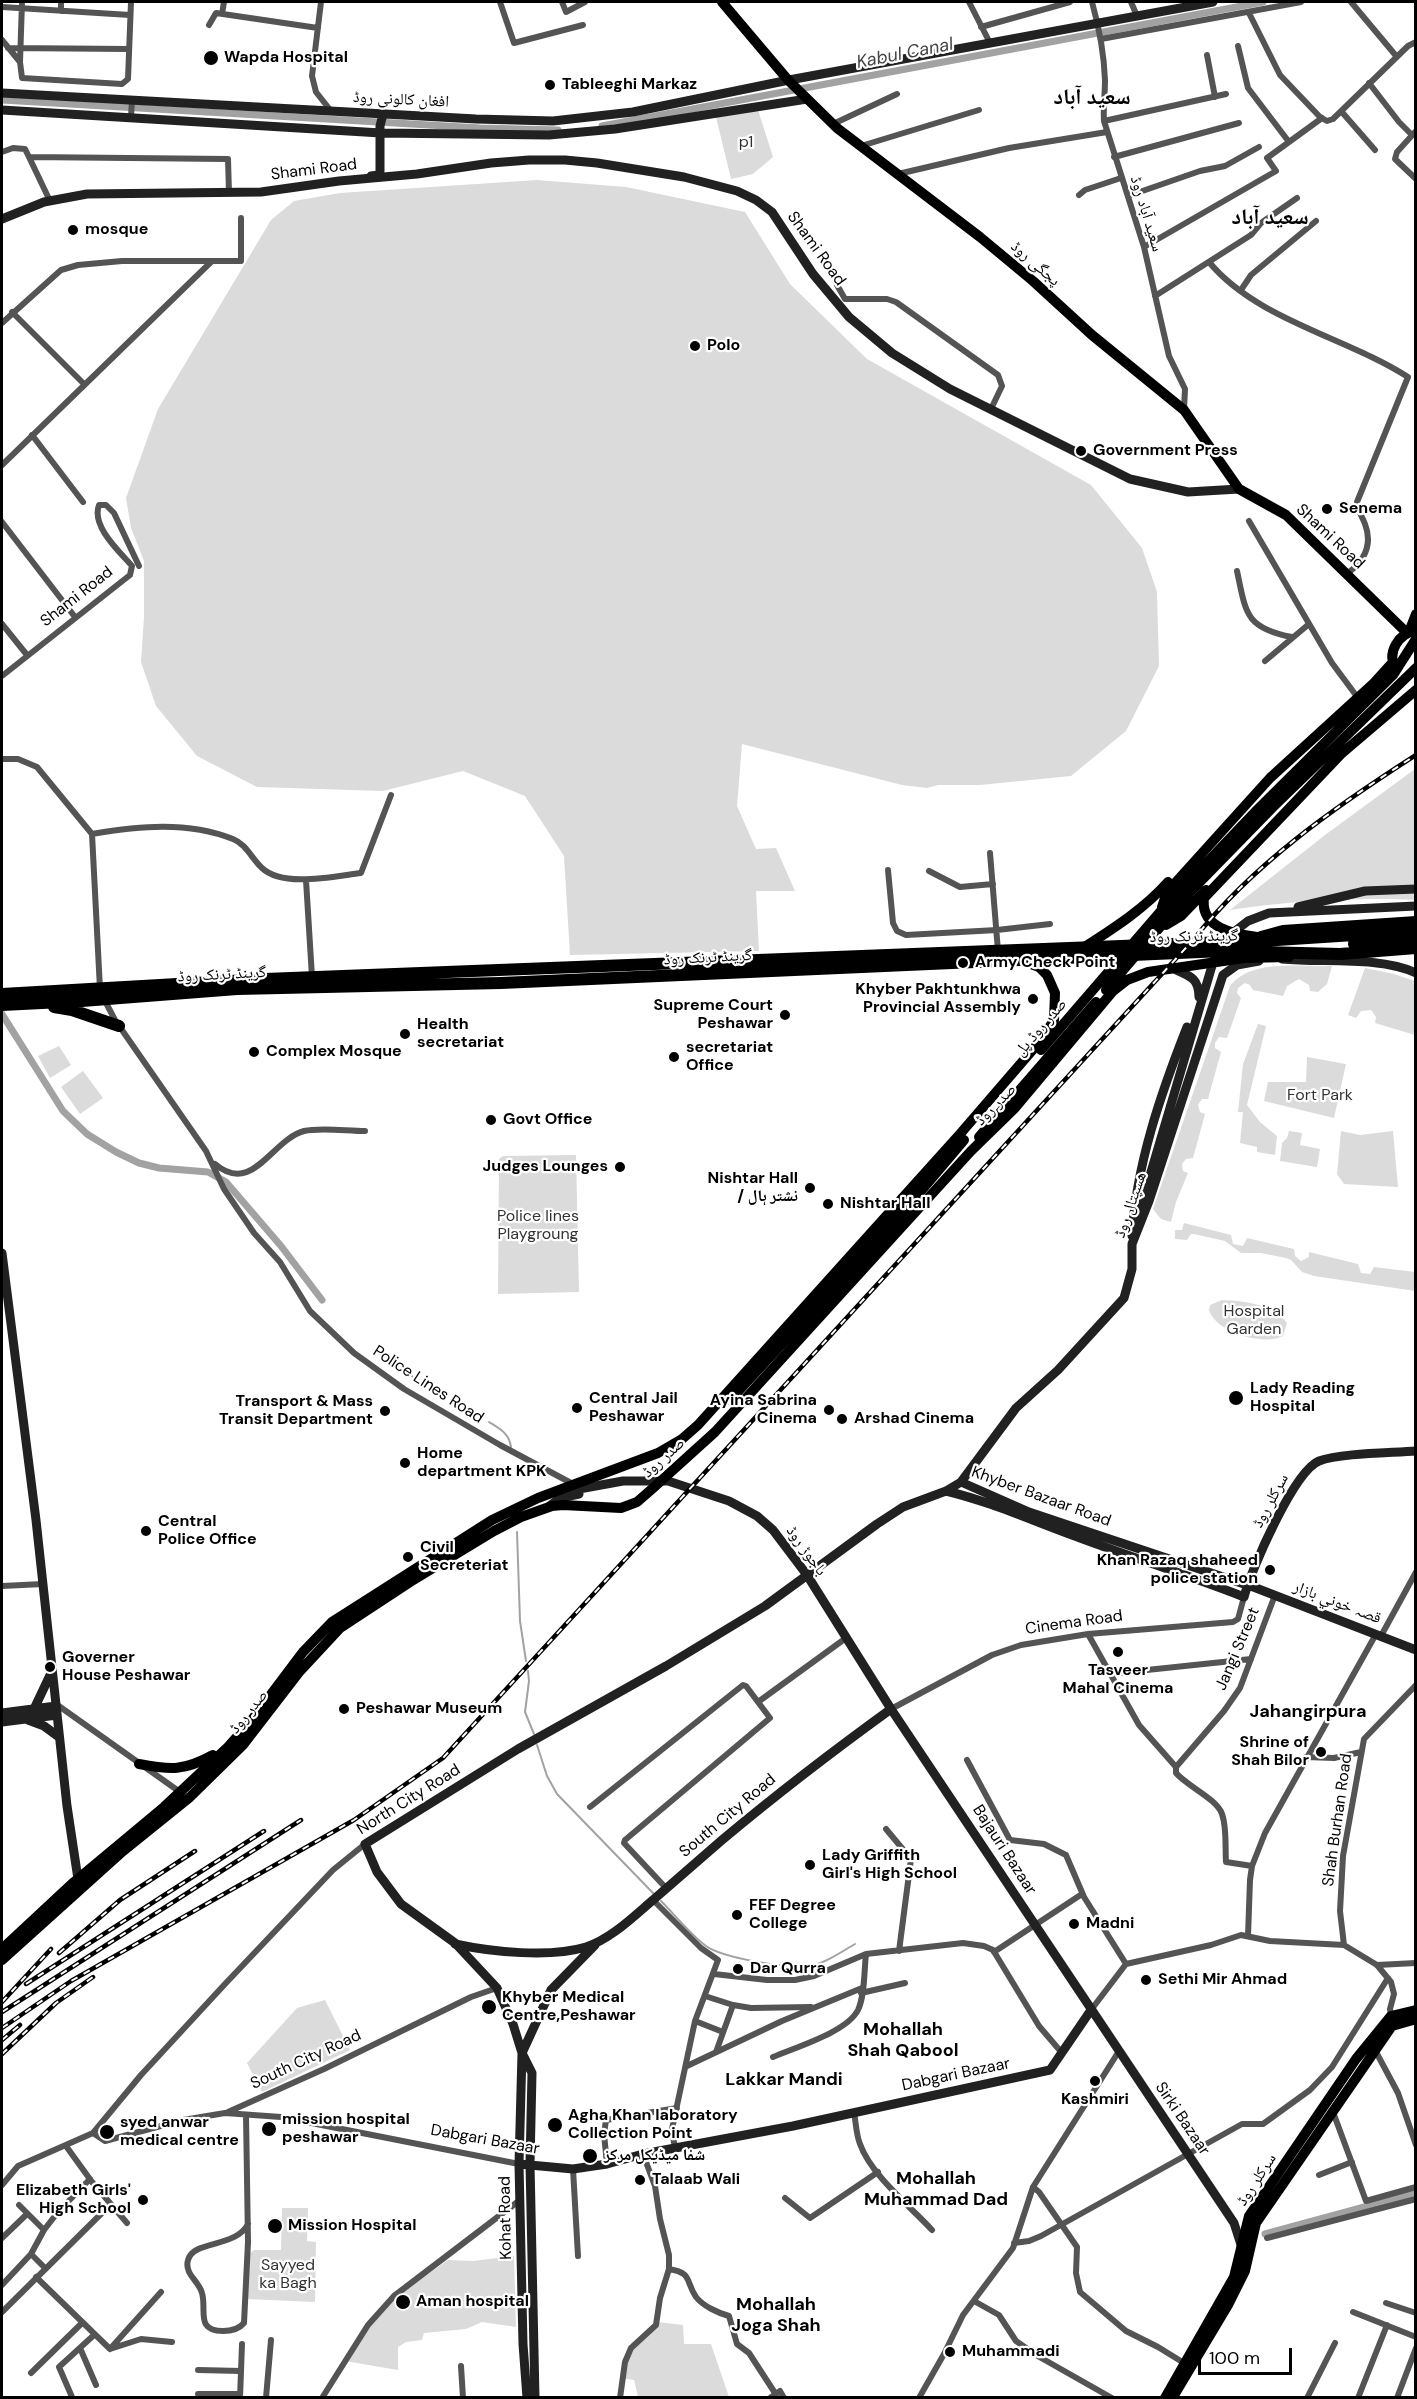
<!DOCTYPE html>
<html>
<head>
<meta charset="utf-8">
<style>
	body { margin:0 }
	#map { position:relative; width:1417px; height:2399px; overflow:hidden; background:#fff; font-family:"DM Sans",sans-serif }
	canvas { display:block }
	.frame { position:absolute; inset:0; border:3px solid #000; pointer-events:none }
	.scale { position:absolute; left:1198px; top:2348px; width:94px; height:27px; box-sizing:border-box; border:3px solid #000; border-top:0; padding-left:8px; font-size:18px; line-height:21px; white-space:nowrap; color:#000; -webkit-text-stroke:4px #fff; paint-order:stroke }
</style>
</head>
<body>
<div id="map">
<canvas width="1417" height="2399"></canvas>
<div class="frame"></div>
<div class="scale">100 m</div>
</div>
<script>
const c = document.querySelector('canvas').getContext('2d');
c.lineJoin = 'round';
function fill(path, color) { c.fillStyle = color; c.fill(path, 'evenodd'); }
function strokePath(path, color, width, dash) { c.strokeStyle = color; c.lineWidth = width; c.lineCap = dash ? 'butt' : 'round'; c.setLineDash(dash || []); c.stroke(path); }
function drawText(font, color, halo, rows, align = 'center') {
  c.font = font + ' "DM Sans","Noto Naskh Arabic",sans-serif'; c.lineWidth = 4.5; c.setLineDash([]); c.textBaseline = 'middle'; c.strokeStyle = halo; c.fillStyle = color; for (const [text, x, y, turn = 0] of rows) {
    c.save(); c.translate(x, y); c.rotate((+turn || 0) * Math.PI / 180); c.textAlign = isNaN(turn) ? turn : align; if (halo) c.strokeText(text, 0, 0); c.fillText(text, 0, 0); c.restore();
  }
}
const green = new Path2D(`
	M758 110 773 157 753 174 731 179 716 117Z
	M537 180 626 187 745 212 790 284 867 359 1091 485 1142 548 1157 592 1159 666 1126 731 1071 776 980 785H938L927 788 902 785 742 744 737 806 756 849 776 848 795 891H756L759 951 570 955 564 856 525 796 463 771 383 791 257 787 197 756 156 706 141 662 144 617V561L131 528 126 498 158 409 271 220 294 201 340 193Z
	M1415 769V900C1357 897 1288 901 1230 910L1325 835Z
	M1332 966 1327 984 1318 992 1310 991 1309 985 1299 979 1287 986 1283 996 1253 990 1250 985 1245 983 1238 988 1237 993 1241 998 1227 1038 1219 1037 1215 1043V1048L1221 1052 1208 1099H1202L1198 1105 1200 1112 1205 1114 1193 1158 1186 1159 1182 1164 1183 1171 1188 1173 1176 1202 1171 1222 1161 1219 1153 1209 1230 986C1251 958 1301 967 1332 966Z
	M1365 968 1394 974 1415 981V1035L1375 1023 1376 1017 1371 1010 1361 1011 1356 1018 1348 1015Z
	M1258 1024 1266 1026 1247 1105 1260 1122 1277 1136 1275 1155 1257 1152V1147L1240 1143 1243 1112H1238L1243 1064Z
	M59 1046 71 1065 50 1078 38 1056Z
	M1307 1057 1346 1064 1334 1118 1264 1101 1268 1082H1306Z
	M83 1071 103 1098 80 1114 61 1087Z
	M1289 1131 1302 1133 1300 1145 1320 1149 1317 1167 1280 1161 1282 1143 1287 1138Z
	M1341 1131 1360 1135 1393 1131 1398 1187 1344 1184 1337 1174Z
	M576 1155 579 1292 498 1294 499 1159 503 1156Z
	M1184 1223 1231 1235 1233 1244 1243 1246 1247 1238 1294 1249 1295 1256 1301 1261 1309 1257V1252L1358 1264 1361 1273 1370 1274 1374 1267 1415 1272V1291L1314 1276 1302 1272 1291 1260 1286 1258 1261 1253H1241L1225 1241 1194 1234H1191L1187 1240 1175 1239V1230H1182Z
	M1222 1300C1245 1301 1273 1304 1287 1323L1283 1336C1264 1346 1216 1333 1209 1310L1210 1305Z
	M325 2000 350 2050 262 2092 247 2063 297 2008Z
	M282 2208H308L307 2241 316 2242 315 2302 247 2299 249 2254 254 2250H281Z
	M514 2256 516 2327 482 2322 466 2329 424 2333 422 2340 406 2342 398 2347V2370L345 2361 370 2322 400 2294 448 2260 473 2261Z
	M657 2322 683 2325 684 2344H711L729 2397H638L634 2380 621 2378 631 2348Z`);
const stream = new Path2D(`
	M403 1369 413 1377
	M489 1422C500 1429 509 1433 511 1447
	M517 1532 520 1621 526 1661
	M528 1671 529 1681 525 1712 534 1734
	M537 1745 547 1776 557 1794 653 1893
	M661 1901C675 1915 690 1934 706 1946 722 1958 790 1969 809 1966 826 1963 841 1952 855 1944`);
const canal = new Path2D(`
	M2 100 480 128 558 130
	M602 126 1263 2
	M2 1014 63 1111 87 1134 116 1152 139 1163 159 1168 208 1172 226 1182 281 1246 322 1300
	M1265 2234 1416 2193`);
const street = new Path2D(`
	M321 2 312 76 316 92 331 111
	M500 2 514 43 583 25
	M562 2 566 12 585 2
	M969 2 990 43
	M1092 2C1099 27 1104 53 1105 80 1105 94 1103 107 1104 121L1144 247 1169 356 1185 389 1184 409
	M1131 2 1137 16
	M1351 2 1397 57
	M2 7 130 15
	M61 11V2
	M1249 13 1280 75 1320 117 1327 121 1333 119 1408 46 1416 42
	M222 14 224 2
	M209 25 216 13 318 28
	M981 27 1070 2
	M1101 39 1301 2
	M2 40 20 62 22 78 122 84 128 79 131 2
	M1238 46 1248 88 1289 142
	M8 48 129 49
	M1207 55 1215 97
	M20 62 22 2
	M1369 83 1399 122 1412 135
	M1341 111 1375 150
	M131 117 132 100
	M1104 121 1226 94
	M833 124 897 94
	M1416 131 1397 152 1395 159 1416 179
	M861 146 979 110
	M2 152 13 148 25 149 29 157 228 159 229 193
	M29 157 50 201
	M1114 157 1239 123
	M898 174 1009 148 1107 132
	M1079 195 1085 190 1121 178
	M1128 196 1200 171 1225 166 1259 147
	M1144 247 1276 171 1267 158 1322 118
	M1209 262C1257 320 1346 337 1408 377L1357 502C1357 510 1362 516 1365 524 1373 545 1364 561 1348 573
	M837 285 845 299H887L896 302 998 375 1002 386 991 409
	M1241 290 1251 275 1316 221
	M1155 296 1251 235 1261 223 1297 198
	M12 312 84 384
	M2 323 61 270 78 265 122 261H241V218
	M32 435 83 502
	M2 465 211 262
	M1249 521 1332 663 1358 698
	M2 522 75 617
	M1237 571C1246 613 1245 628 1292 637
	M2 624 27 655
	M1265 661 1309 624
	M2 676 130 575 132 566C119 551 91 526 99 505H106L114 513 139 566
	M2 759H18L37 767 92 834 100 989
	M92 834C139 826 187 821 233 839 246 844 252 859 262 868 283 888 335 876 361 873L391 795
	M990 853 998 951
	M888 870 893 923 897 931 906 935 997 930 1050 924
	M929 871 960 887 993 884
	M306 880 312 977
	M104 999 115 1020 206 1151 224 1189 254 1233 280 1262 310 1311 354 1353 404 1389 500 1445 573 1484
	M215 1164C253 1196 271 1140 304 1131 320 1127 347 1131 365 1131
	M2 1586 43 1584
	M1088 1634 1139 1725 1176 1767V1773C1187 1786 1217 1799 1222 1814 1227 1828 1225 1847 1226 1862L1252 1866
	M1381 1636 1416 1572
	M1109 1674 1251 1659
	M758 1702 846 1638
	M56 1704 180 1792
	M891 1709 992 1655 1021 1645 1088 1634 1233 1622 1238 1619 1244 1597
	M1306 1757 1334 1758 1361 1752
	M967 1760 1010 1840 1044 1844 1066 1855 1084 1897 1126 1964
	M1176 1767 1224 1711 1240 1688 1275 1595
	M590 1807 743 1685 746 1686 770 1718 625 1840 624 1843 666 1888
	M886 1829 911 1859 899 1951
	M653 1900 701 1948 718 1960 695 2021 672 2129 675 2149
	M1248 1936 1250 1880 1252 1866 1265 1833 1376 1634
	M1344 1945 1340 1911 1343 1856 1364 1739 1416 1685
	M994 1952 1082 1894
	M1377 1965 1416 1963
	M714 1974 767 1980H795L814 1976 866 1954 963 1943 984 1946 993 1950 1039 2026 1062 2053
	M861 1993 905 1983
	M705 1996 733 2005 751 2008 811 2007
	M1091 2010 1126 1964 1211 1945 1241 1935 1270 1941 1344 1945 1377 1965 1391 1982 1394 1994 1390 2009 1391 2016
	M695 2021 723 2032
	M1375 2050 1398 2093 1416 2145
	M716 2052 733 2005
	M773 2057C796 2047 847 2032 858 2010 865 1995 864 1971 866 1954
	M687 2066 782 2021 862 1988
	M228 2112 324 2069 471 1997 497 1988
	M854 2112C856 2123 856 2134 860 2144 871 2175 910 2206 932 2230
	M1333 2112 1366 2201 1416 2187
	M246 2115 248 2242 244 2323C239 2329 232 2331 223 2331 195 2331 207 2310 202 2293 199 2281 184 2274 188 2260 193 2240 236 2248 248 2224
	M93 2133 105 2141 183 2120 225 2113 281 2117 519 2164
	M66 2146 92 2182 127 2223
	M607 2164 604 2134 606 2120 677 2108
	M573 2169 578 2256
	M1319 2175 1352 2162
	M2 2185 18 2166 93 2133 141 2075 225 1984 333 1870 365 1844
	M1033 2187 1039 2192 1077 2247 1076 2273 1080 2292 1126 2331 1158 2347 1184 2363
	M785 2198 810 2218 878 2172
	M19 2205 44 2230
	M2 2238 27 2214
	M1267 2238 1416 2199
	M1014 2243 1029 2241 1041 2236 1242 2124H1263L1310 2090 1332 2067 1388 1978
	M31 2254 45 2268
	M669 2269C693 2273 685 2281 696 2297 703 2306 718 2313 729 2316L737 2344 749 2353 775 2393
	M36 2277 110 2349
	M2 2285 31 2254 44 2230 58 2212 90 2179
	M974 2301 999 2315 1016 2341 1036 2355 1112 2398
	M1386 2303 1416 2313
	M2 2312 111 2204
	M1353 2312 1416 2337
	M80 2348 96 2385
	M110 2349 161 2292
	M110 2349 141 2339 172 2342
	M461 2366 463 2398
	M198 2370 241 2371
	M31 2373 82 2323
	M198 2394H240
	M72 2397 59 2367 94 2335
	M240 2398 242 2344
	M266 2398 271 2340
	M322 2398 368 2325 394 2296 520 2200
	M620 2398 625 2362 631 2348 656 2325 660 2298 669 2269V2255L660 2219 655 2186 643 2154
	M770 2398 780 2391 784 2398
	M919 2398 944 2354 963 2315 1013 2248 1033 2187 1119 2051
	M1307 2398 1335 2343
	M1358 2398 1387 2325
	M1397 2398 1416 2348`);
const secondary = new Path2D(`
	M2 93 476 119 553 121 633 112 789 80 1213 2
	M2 110 381 133 549 135 615 129 807 99
	M371 176 379 175 380 171V126L383 114
	M2 219 44 202 87 194 261 192 339 181 417 174 491 163 529 160H565L597 163 684 177 737 191 756 200 772 212 813 274 849 317 892 353 950 389 1130 479 1188 492 1239 489
	M1298 907 1365 891 1416 889
	M1230 935 1248 921 1269 913 1416 906
	M1282 959C1323 963 1379 956 1416 973
	M1174 969C1190 976 1199 978 1199 997
	M1138 1216 1214 959
	M1132 1236C1136 1165 1161 1093 1187 1027
	M2 1253 36 1520 67 1806 78 1879
	M961 1482 1029 1512 1256 1588 1416 1650
	M568 1491 623 1481H668L729 1501 757 1516 773 1530 807 1575 891 1709 1234 2223 1242 2248
	M946 1491C992 1502 1035 1522 1080 1538 1134 1558 1190 1576 1244 1597 1251 1570 1294 1471 1319 1461 1340 1453 1391 1453 1416 1451
	M548 1507 560 1498 579 1494
	M34 1709 52 1671
	M2 1713 56 1706
	M28 1720 44 1726 59 1737
	M2 1722 57 1715
	M455 1944C492 1952 550 1958 586 1947 611 1939 634 1916 653 1900 676 1880 699 1860 722 1840 777 1794 833 1751 891 1709
	M519 2164 573 2169 607 2164 643 2154 793 2126 1050 2070 1091 2010
	M527 2398 523 2344 519 2164 522 2053 513 2024 497 1988 455 1943 401 1904 377 1872 365 1844 518 1749 666 1666 765 1606 877 1524 903 1507 946 1491 961 1482 1016 1408 1058 1370 1124 1298 1132 1269V1244L1149 1201 1223 975 1237 965 1259 961
	M535 2398 530 2164 532 2073 522 2053 551 1990 595 1945`);
const primary = new Path2D(`
	M722 2 788 80 837 128 980 237 1033 281 1092 335 1184 410 1239 489 1286 515 1407 633
	M1409 632 1416 614
	M1395 669C1387 652 1398 634 1416 630
	M1162 907 1167 892 1270 778 1373 684 1392 663
	M1166 925 1181 916 1206 890
	M1257 937C1234 934 1200 928 1204 898L1341 754 1416 690
	M1083 948C1114 928 1144 909 1168 882
	M1106 990 1190 892 1273 807 1416 668
	M1041 1050 1161 911 1258 809 1393 675 1416 639
	M979 1137 1096 1002
	M730 1400 904 1211 964 1140
	M139 1764C171 1770 184 1771 213 1755
	M2 1949 74 1882 164 1807 227 1748 251 1721 303 1652 332 1622 492 1520 538 1498 658 1453 682 1439 698 1425 960 1134 1042 1039 1054 1020 1055 993 1047 975 1039 967 1023 961
	M2 1960 123 1851 190 1797 243 1745 300 1671 340 1628 410 1582 494 1531 521 1517 552 1506 563 1505 621 1508 637 1502 652 1489 715 1432 971 1151 1014 1109 1113 991 1127 980 1148 972 1244 958 1289 957
	M1173 2397 1228 2305 1245 2271 1256 2223 1392 2026 1416 2019
	M1165 2398 1234 2277 1249 2216 1356 2059 1391 2016 1416 2010`);
const highway = new Path2D(`
	M1261 937 1283 931 1416 922
	M1354 944 1416 939
	M2 994 265 979 1277 940 1416 931
	M2 1005 82 1001 237 989 501 983 1223 951 1340 954 1416 948
	M54 1007 72 1010 119 1026`);
const rail = new Path2D(`
	M59 1953 120 1900 195 1851
	M26 1984 264 1831
	M2 2002 51 1949
	M2 2012 301 1820
	M2 2028 71 1981 354 1820 443 1758 1194 939C1253 864 1335 807 1416 755
	M2 2040 20 2025
	M2 2054 56 2003 93 1977`);
const markers = [
	[211,58,8,"#000"],
	[550,85,6,"#000"],
	[73,230,6,"#000"],
	[695,346,6,"#000"],
	[1081,451,6,"#000"],
	[1327,509,6,"#000"],
	[963,963,6,"#000"],
	[1033,999,6,"#000"],
	[785,1015,6,"#000"],
	[405,1034,6,"#000"],
	[254,1052,6,"#000"],
	[674,1057,6,"#000"],
	[491,1120,6,"#000"],
	[620,1167,6,"#000"],
	[810,1188,6,"#000"],
	[828,1204,6,"#000"],
	[1236,1398,8,"#000"],
	[577,1408,6,"#000"],
	[829,1410,6,"#000"],
	[385,1411,6,"#000"],
	[842,1419,6,"#000"],
	[405,1463,6,"#000"],
	[146,1531,6,"#000"],
	[408,1557,6,"#000"],
	[1270,1570,6,"#000"],
	[1118,1652,6,"#000"],
	[50,1667,6,"#000"],
	[344,1709,6,"#000"],
	[1321,1752,6,"#000"],
	[810,1865,6,"#000"],
	[737,1915,6,"#000"],
	[1074,1924,6,"#000"],
	[738,1969,6,"#000"],
	[1146,1980,6,"#000"],
	[489,2007,8,"#000"],
	[1095,2081,6,"#000"],
	[555,2125,8,"#000"],
	[269,2129,8,"#000"],
	[107,2132,8,"#000"],
	[590,2156,8,"#000"],
	[640,2180,6,"#000"],
	[143,2200,6,"#000"],
	[275,2226,8,"#000"],
	[403,2302,8,"#000"],
	[950,2352,6,"#000"]
];
const poiNames = [
	["Wapda Hospital",224,58],
	["Tableeghi Markaz",562,85],
	["mosque",85,230],
	["Polo",707,346],
	["Government Press",1093,451],
	["Senema",1339,509],
	["Army Check Point",975,963],
	["Khyber Pakhtunkhwa",1021,990,"right"],
	["Provincial Assembly",1021,1008,"right"],
	["Supreme Court",773,1006,"right"],
	["Peshawar",773,1024,"right"],
	["Health",417,1025],
	["secretariat",417,1043],
	["secretariat",686,1048],
	["Office",686,1066],
	["Complex Mosque",266,1052],
	["Govt Office",503,1120],
	["Judges Lounges",608,1167,"right"],
	["Nishtar Hall",798,1179,"right"],
	["/ نشتر ہال",798,1197,"right"],
	["Nishtar Hall",840,1204],
	["Lady Reading",1250,1389],
	["Hospital",1250,1407],
	["Central Jail",589,1399],
	["Peshawar",589,1417],
	["Ayina Sabrina",817,1401,"right"],
	["Cinema",817,1419,"right"],
	["Transport & Mass",373,1402,"right"],
	["Transit Department",373,1420,"right"],
	["Arshad Cinema",854,1419],
	["Home",417,1454],
	["department KPK",417,1472],
	["Central",158,1522],
	["Police Office",158,1540],
	["Civil",420,1548],
	["Secreteriat",420,1566],
	["Khan Razaq shaheed",1258,1561,"right"],
	["police station",1258,1579,"right"],
	["Governer",62,1658],
	["House Peshawar",62,1676],
	["Tasveer",1118,1671,"center"],
	["Mahal Cinema",1118,1689,"center"],
	["Peshawar Museum",356,1709],
	["Shrine of",1309,1743,"right"],
	["Shah Bilor",1309,1761,"right"],
	["Lady Griffith",822,1856],
	["Girl's High School",822,1874],
	["FEF Degree",749,1906],
	["College",749,1924],
	["Madni",1086,1924],
	["Dar Qurra",750,1969],
	["Sethi Mir Ahmad",1158,1980],
	["Khyber Medical",502,1998],
	["Centre,Peshawar",502,2016],
	["Kashmiri",1095,2100,"center"],
	["Agha Khan laboratory",568,2116],
	["Collection Point",568,2134],
	["mission hospital",282,2120],
	["peshawar",282,2138],
	["syed anwar",120,2123],
	["medical centre",120,2141],
	["شفا میڈیکل مركز",604,2156],
	["Talaab Wali",652,2180],
	["Elizabeth Girls'",131,2191,"right"],
	["High School",131,2209,"right"],
	["Mission Hospital",288,2226],
	["Aman hospital",416,2302],
	["Muhammadi",962,2352]
];
const streetNames = [
	["افغان کالونی روڈ",401,100,3],
	["Shami Road",314,170,-7],
	["سعید آباد روڈ",1146,214,73],
	["Shami Road",816,249,54],
	["پجگی روڈ",1035,264,41],
	["Shami Road",1330,537,43],
	["Shami Road",77,597,-38],
	["گرینڈ ٹرنک روڈ",1194,937,-1],
	["گرینڈ ٹرنک روڈ",708,958,-3],
	["گرینڈ ٹرنک روڈ",222,975,-3],
	["صدر روڈ پل",1041,1028,-49],
	["صدر روڈ",996,1105,-46],
	["ھسپتال روڈ",1131,1205,-71],
	["Police Lines Road",428,1385,33],
	["صدر روڈ",664,1458,-42],
	["Khyber Bazaar Road",1041,1497,20],
	["سرکلر روڈ",1271,1501,-62],
	["باجوڑ روڈ",806,1551,54],
	["قصہ خوني بازار",1337,1603,21],
	["Cinema Road",1074,1623,-8],
	["Jangi Street",1238,1649,-67],
	["صدر روڈ",249,1712,-51],
	["North City Road",409,1800,-32],
	["South City Road",728,1816,-40],
	["Shah Burhan Road",1338,1820,-82],
	["Bajauri Bazaar",1004,1850,57],
	["South City Road",306,2060,-25],
	["Dabgari Bazaar",956,2075,-12],
	["Sirki Bazaar",1182,2119,56],
	["Dabgari Bazaar",485,2140,10],
	["سرکلر روڈ",1257,2180,-57],
	["Kohat Road",506,2218,-91]
];
const parkNames = [
	["p1",746,143],
	["Fort Park",1320,1096],
	["Police lines",538,1217],
	["Playgroung",538,1235],
	["Hospital",1254,1312],
	["Garden",1254,1330],
	["Sayyed",288,2266],
	["ka Bagh",288,2284]
];
const waterNames = [
	["Kabul Canal",905,54,-11]
];
const neighbourhoodNames = [
	["Jahangirpura",1308,1712],
	["Mohallah",903,2030],
	["Shah Qabool",903,2051],
	["Lakkar Mandi",784,2080],
	["Mohallah",936,2179],
	["Muhammad Dad",936,2200],
	["Mohallah",776,2305],
	["Joga Shah",776,2326]
];
const districtNames = [
	["سعید آباد",1092,98],
	["سعید آباد",1270,218]
];
fill(green, '#dbdbdb');
strokePath(stream, '#a2a2a2', 2);
strokePath(canal, '#a2a2a2', 7);
strokePath(street, '#545454', 6);
strokePath(secondary, '#212121', 9);
strokePath(primary, '#000', 10);
strokePath(highway, '#000', 12);
strokePath(rail, '#000', 4.5);
strokePath(rail, '#fff', 2, [7]);
for (const [x, y, r, color] of markers) { const dot = new Path2D(); dot.arc(x, y, r, 0, 2 * Math.PI); c.fillStyle = color; c.fill(dot); strokePath(dot, '#fff', 2); }
drawText('bold 16px', '#000', '#fff', poiNames, 'left');
drawText('16px', '#000', '#fff', streetNames);
drawText('16px', '#323232', '#fff', parkNames);
drawText('italic 18px', '#434343', '#fff', waterNames);
drawText('bold 18px', '#000', '#fff', neighbourhoodNames);
drawText('bold 22px', '#000', '#fff', districtNames);
</script>
</body>
</html>
